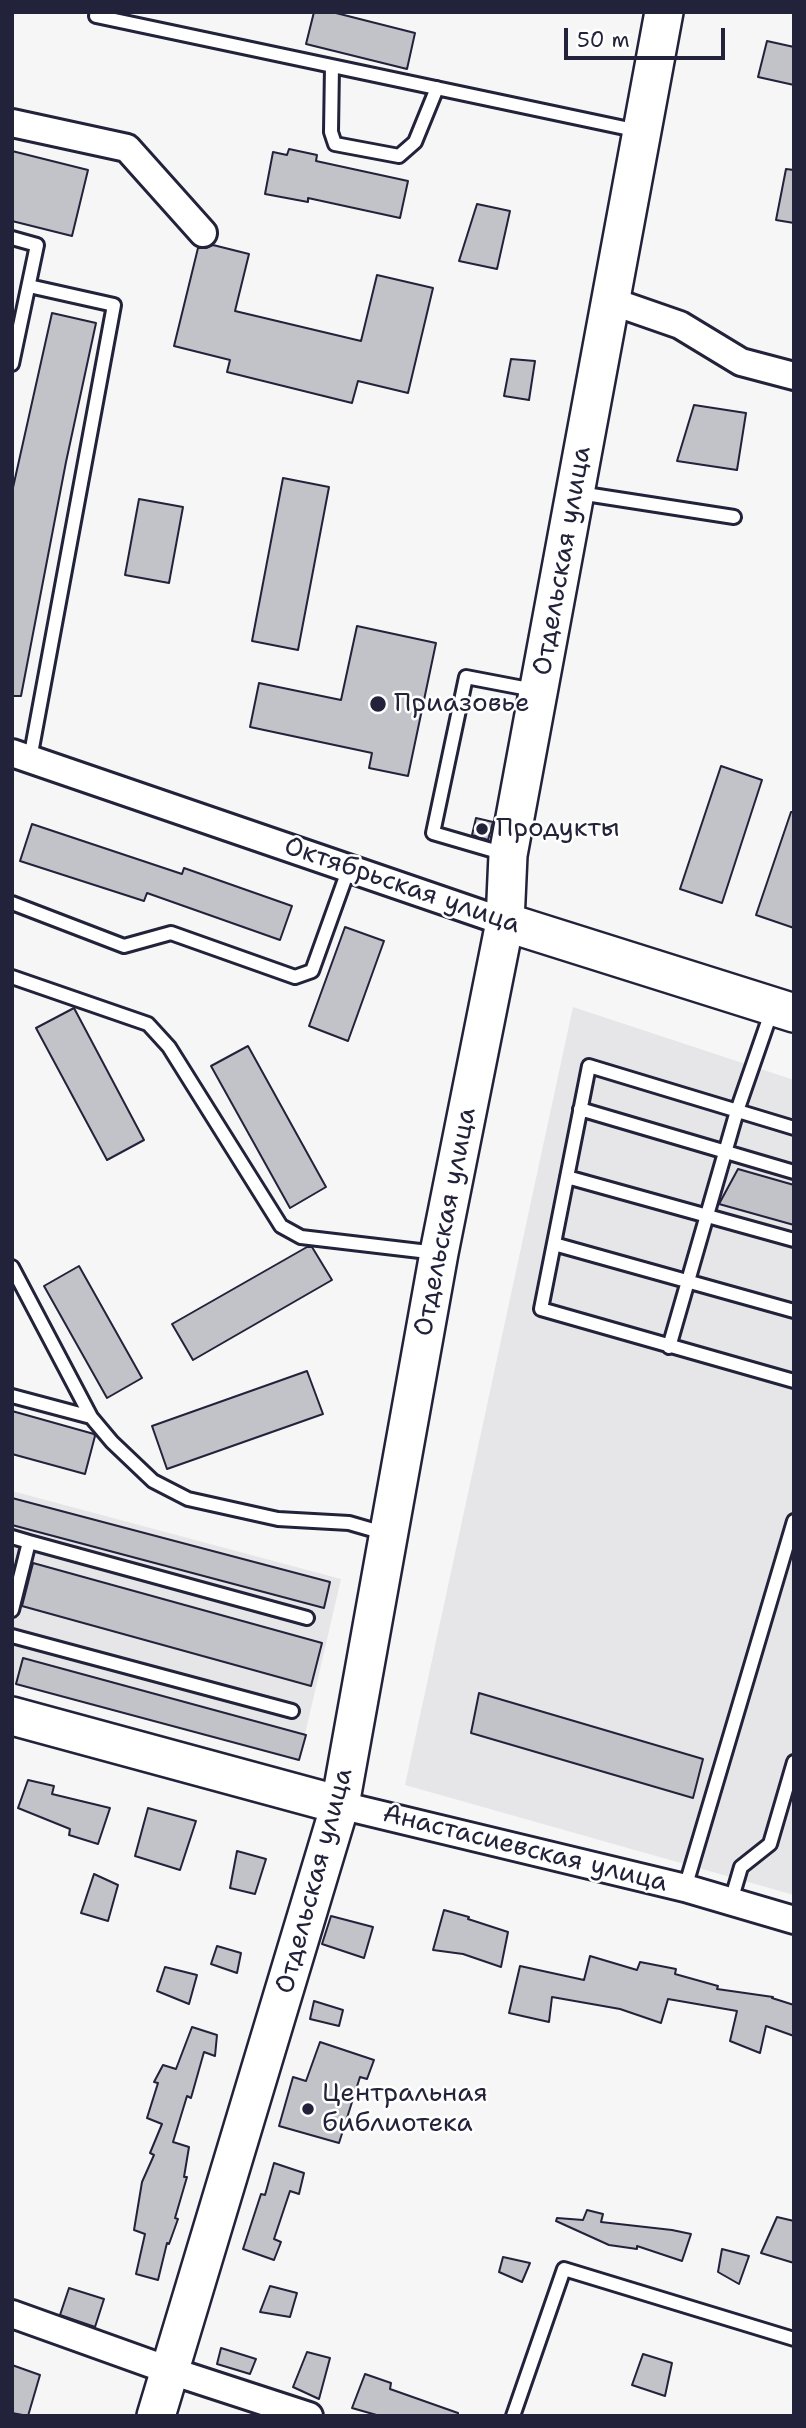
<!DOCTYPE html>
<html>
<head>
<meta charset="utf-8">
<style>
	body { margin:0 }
	#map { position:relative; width:806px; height:2428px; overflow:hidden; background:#f6f6f7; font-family:"Shantell Sans",sans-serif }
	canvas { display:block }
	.frame { position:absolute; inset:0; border:14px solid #22223b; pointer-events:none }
	.scale { position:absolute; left:564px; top:28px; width:161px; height:32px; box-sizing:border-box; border:4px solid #22223b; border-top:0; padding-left:9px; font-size:21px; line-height:24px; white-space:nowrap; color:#22223b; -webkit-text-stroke:5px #fff; paint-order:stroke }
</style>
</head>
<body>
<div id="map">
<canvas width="806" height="2428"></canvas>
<div class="frame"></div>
<div class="scale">50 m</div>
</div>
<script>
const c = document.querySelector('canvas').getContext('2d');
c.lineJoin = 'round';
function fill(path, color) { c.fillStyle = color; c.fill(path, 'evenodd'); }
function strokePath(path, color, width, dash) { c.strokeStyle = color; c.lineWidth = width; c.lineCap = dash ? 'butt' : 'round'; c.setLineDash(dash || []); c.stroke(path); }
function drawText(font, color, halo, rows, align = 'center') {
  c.font = font + ' "Shantell Sans",sans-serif'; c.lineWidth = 5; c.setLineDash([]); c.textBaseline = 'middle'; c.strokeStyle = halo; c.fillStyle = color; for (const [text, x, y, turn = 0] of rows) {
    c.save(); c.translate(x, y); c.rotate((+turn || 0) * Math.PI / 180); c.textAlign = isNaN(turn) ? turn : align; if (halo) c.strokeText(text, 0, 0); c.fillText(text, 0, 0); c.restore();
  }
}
const built = new Path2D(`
	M573 1007 794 1080V1895L405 1785Z
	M12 1491 341 1579 299 1760 12 1683Z`);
const building = new Path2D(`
	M314 12H332L415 33 407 69 306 44Z
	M767 41 794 47V85L758 77Z
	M289 149 317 155 316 161 408 181 400 218 308 198V202L265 194 273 152 287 155Z
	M12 151 88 170 72 236 12 221Z
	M786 169 794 170V223L776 220Z
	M477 204 510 211 497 269 459 261Z
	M213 245 249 254 235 311 361 341 377 275 433 288 408 393 358 381 352 403 227 372 230 360 174 346 198 248H206Z
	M52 313 96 323 66 462 21 696H12V492Z
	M511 359 535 361 529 400 504 396Z
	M694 405 746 413 737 470 677 461Z
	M283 478 329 487 298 650 252 641Z
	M139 499 183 507 169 583 125 575Z
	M357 626 436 643 408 776 369 768 372 753 250 727 259 683 341 700Z
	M721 766 762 780 722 903 680 889Z
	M791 812H794V928L756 915Z
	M476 818 493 822 488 840 472 835Z
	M32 824 182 874 184 868 292 906 280 940 147 893 144 901 20 861Z
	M345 927 384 941 348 1041 309 1026Z
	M74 1008 144 1140 107 1160 36 1028Z
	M248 1046 326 1187 290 1208 211 1066Z
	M738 1169 794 1185V1225L719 1204Z
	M307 1247H312L332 1280 193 1360 172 1324Z
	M79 1266 142 1378 107 1398 44 1286Z
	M307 1371 323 1414 167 1469 152 1426Z
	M12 1411 94 1434 95 1436 85 1474 12 1454Z
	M12 1498 330 1582 324 1608 12 1525Z
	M33 1563 322 1643 311 1686 22 1606Z
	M23 1658 306 1735 299 1760 16 1684Z
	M479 1693 703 1759 693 1798 471 1733Z
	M28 1780 54 1786 52 1794 110 1808 98 1844 69 1835 70 1829 18 1808Z
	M148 1808 196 1821 180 1870 135 1856Z
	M237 1851 266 1859 255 1894 230 1888Z
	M94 1874 118 1885 108 1921 81 1913Z
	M444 1910 469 1917 468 1919 508 1932 501 1967 463 1954 433 1950Z
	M331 1916 373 1927 364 1958 322 1944Z
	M217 1946 241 1953 237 1973 211 1964Z
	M590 1956 637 1970 640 1962 676 1969 675 1974 718 1986 717 1989 773 1997 772 1998 794 2005V2036L766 2026 760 2053 730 2041 737 2011 668 1999 661 2023 620 2009 552 1997 549 2022 509 2013 520 1966 584 1980Z
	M165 1967 197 1975 189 2004 157 1991Z
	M314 2001 343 2010 339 2026 310 2019Z
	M192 2027 217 2035 215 2056 204 2052 191 2098 187 2096 173 2142 189 2147 184 2177H187L175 2218 178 2219 169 2244 167 2243 158 2280 136 2274 145 2234 134 2230 142 2182 154 2155 150 2153 162 2124 147 2118 158 2083 154 2082 163 2065 176 2069Z
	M320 2042 374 2060 367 2079 360 2077 339 2143 279 2126 293 2077 306 2081Z
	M274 2163 304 2173 299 2194 290 2191 274 2239 281 2242 274 2260 243 2249 261 2194 265 2195Z
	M587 2210 603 2214 601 2222 672 2230 691 2234 682 2261 637 2246V2249L609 2245 556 2221 557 2218 583 2220Z
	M777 2217 794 2221V2263L761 2253Z
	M722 2249 749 2256 739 2284 718 2272Z
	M503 2257 530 2263 522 2282 499 2272Z
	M270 2286 297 2293 290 2317 260 2312Z
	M69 2288 104 2299 95 2327 60 2315Z
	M221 2348 256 2359 250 2374 217 2364Z
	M307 2352 330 2358 319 2399 293 2387Z
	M643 2354 672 2363 665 2396 632 2385Z
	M12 2365 40 2375 28 2416 12 2413Z
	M365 2374 391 2383 390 2389 458 2413V2416H380L352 2408Z`);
const lane = new Path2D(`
	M97 12 96 16 639 131
	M332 66 331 132 335 144 399 156 415 142 437 88
	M12 238 37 245 12 364
	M29 286 114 305 30 759
	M579 493 734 517
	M505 854 433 833 466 677 534 690
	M12 903 124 946 171 933 295 977 312 971 349 868
	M12 977 148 1024 169 1047 281 1226 301 1237 437 1253
	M580 1109 794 1172
	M794 1128 589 1066 541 1309 794 1381
	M567 1177 794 1240
	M554 1244 794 1311
	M12 1267 91 1417
	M669 1347 737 1111 772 1010
	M12 1396 91 1417 112 1442 153 1481 188 1499 278 1519 349 1523 387 1534
	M12 1537 29 1542 12 1610
	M29 1542 307 1618
	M12 1636 292 1711
	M685 1888 794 1521
	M731 1901 741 1867 770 1844 794 1762
	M513 2416 564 2269 794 2339`);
const street = new Path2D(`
	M12 123 127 148 203 233
	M611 301 680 325 741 362 794 376
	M12 753 505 922
	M340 1805 685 1888 794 1920
	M12 2314 171 2371 309 2416`);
const secondary = new Path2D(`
	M505 922 794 1013
	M12 1716 340 1805
	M156 2416 340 1805 439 1253 505 922 508 855 664 12`);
const markers = [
	[378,704,9,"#22223b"],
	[482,829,7,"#22223b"],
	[308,2109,7,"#22223b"]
];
const streetNames = [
	["Отдельская улица",563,561,-80],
	["Октябрьская улица",402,886,19],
	["Отдельская улица",446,1222,-79],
	["Анастасиевская улица",525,1849,14],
	["Отдельская улица",315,1881,-75]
];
const poiNames = [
	["Приазовье",394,704],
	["Продукты",496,829],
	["Центральная",322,2094],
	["библиотека",322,2124]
];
fill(built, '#e6e6e9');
fill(building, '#c2c2c9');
strokePath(building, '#22223b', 2);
strokePath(lane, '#22223b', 18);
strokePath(street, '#22223b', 32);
strokePath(secondary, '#22223b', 42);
strokePath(lane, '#fff', 12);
strokePath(street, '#fff', 26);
strokePath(secondary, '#fff', 37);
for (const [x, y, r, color] of markers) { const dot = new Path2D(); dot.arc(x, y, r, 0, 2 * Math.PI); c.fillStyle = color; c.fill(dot); strokePath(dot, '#fff', 2.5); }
drawText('26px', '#22223b', '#fff', streetNames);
drawText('26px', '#22223b', '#fff', poiNames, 'left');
</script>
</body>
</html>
